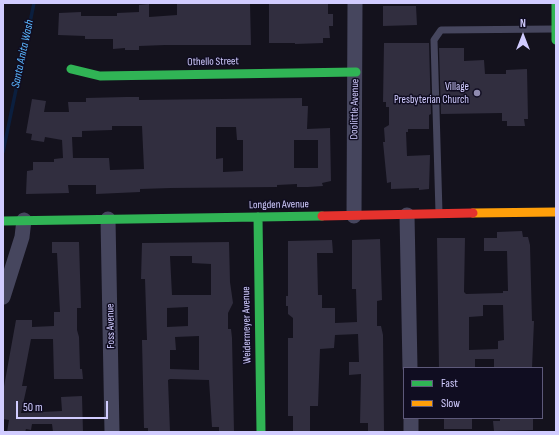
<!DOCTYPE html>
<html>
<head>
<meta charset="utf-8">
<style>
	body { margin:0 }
	#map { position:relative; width:559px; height:435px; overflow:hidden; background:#14121d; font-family:"Sofia Sans Condensed",sans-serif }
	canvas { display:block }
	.frame { position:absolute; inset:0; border:4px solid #d1ccff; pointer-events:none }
	.legend { position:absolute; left:403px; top:367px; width:140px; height:52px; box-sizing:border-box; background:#100d21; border:1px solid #5d597a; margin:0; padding:5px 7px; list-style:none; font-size:12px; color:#d1ccff }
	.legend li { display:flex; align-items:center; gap:8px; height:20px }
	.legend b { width:20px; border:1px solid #5d597a }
	.north { position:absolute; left:503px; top:16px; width:40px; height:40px; -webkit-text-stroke:3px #100d21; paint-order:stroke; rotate:0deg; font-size:11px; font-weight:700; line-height:16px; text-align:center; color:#d1ccff }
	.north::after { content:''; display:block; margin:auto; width:14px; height:18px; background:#d1ccff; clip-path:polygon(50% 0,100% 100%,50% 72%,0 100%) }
	.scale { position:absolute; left:16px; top:401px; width:92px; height:18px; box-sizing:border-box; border:2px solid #d1ccff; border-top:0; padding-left:5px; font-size:12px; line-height:14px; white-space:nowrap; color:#d1ccff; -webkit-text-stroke:3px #100d21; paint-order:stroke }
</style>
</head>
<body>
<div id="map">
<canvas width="559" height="435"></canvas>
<div class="frame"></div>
<ul class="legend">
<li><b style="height:5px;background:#30b455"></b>Fast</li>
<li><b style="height:5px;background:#ff9f0a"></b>Slow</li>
</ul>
<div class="north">N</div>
<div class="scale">50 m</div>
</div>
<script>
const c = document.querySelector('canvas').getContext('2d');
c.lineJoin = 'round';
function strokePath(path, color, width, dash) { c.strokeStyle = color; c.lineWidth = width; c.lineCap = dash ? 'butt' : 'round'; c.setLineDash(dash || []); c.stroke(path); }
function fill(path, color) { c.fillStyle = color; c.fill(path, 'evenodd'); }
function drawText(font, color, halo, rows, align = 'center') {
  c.font = font + ' "Sofia Sans Condensed",sans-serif'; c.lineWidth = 3; c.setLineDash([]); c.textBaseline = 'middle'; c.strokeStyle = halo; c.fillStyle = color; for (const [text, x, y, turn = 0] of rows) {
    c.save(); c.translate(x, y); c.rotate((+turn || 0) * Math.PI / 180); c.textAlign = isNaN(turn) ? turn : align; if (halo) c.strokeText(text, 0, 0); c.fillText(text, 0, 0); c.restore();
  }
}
const stream = new Path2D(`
	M3 152 34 3`);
const building = new Path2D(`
	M213 3H250L251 45H165L139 46V50H125V48L113 49V39H85V36L58 35 59 13 81 12V16H117V13L139 12V5L149 4V17L177 15V4Z
	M269 3H328V14H333V26H329L330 38H323V43L295 44V43H269Z
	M383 6H416L417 25 383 26Z
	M384 43H429L431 114 429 115V129H408V132H406L407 156 430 155 429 189 419 190V188L391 189V182L387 183 383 142H385L384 128 389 125V107H386V102H383Z
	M439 48H464V61L484 60 485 74H506V70L527 69 528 119H524L525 126H507V121H502V113L441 114Z
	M126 97H139V100L302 98V106H308L307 129 330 128 331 181 322 183 323 186 308 187H297V184L277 185V187L171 188 140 189V192L96 194V185H68L69 193 26 194 27 171 33 170V162H54V159L63 158 62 140 45 137 44 142 31 140 32 134 26 133 32 99 46 101 44 112H69L68 102H86V98ZM112 126H142L144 169 110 170 109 158H73L72 137H82V131L112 130ZM216 127H236L237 140H243V171L223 172V158L216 159ZM294 140H318V168H294Z
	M522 231 523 237H528L530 245 532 321H534L532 368H496L494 367V359H475V368H439L437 238H465L464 292 466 294 503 293V291H508L507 251H484V238H497V232ZM483 305H503L504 340 498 341V349L469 350V317L483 316Z
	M380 239 382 300 377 301V326H381L383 335 384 432H368V423H360L361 374 349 375V362H359L358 334 335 335 334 348 320 349 318 406H310V432H293V416H288V338H293V318L288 314V306H286V296H288V241L332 240 333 253H317L318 295H322V308H335V323L357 322 356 289H352V240Z
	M52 242H79L81 308H77V330L79 337 80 369H82L83 379H54L53 339H31L22 386H27L21 413 62 411 61 397 82 396 83 432H53L52 424H32L31 430 26 429 25 432H7L9 420 3 419V392L16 320H32V327L54 326V312H60L57 253H52Z
	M229 242 230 282 233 303 228 313V329H231L232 338 234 432H219V427H212L209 380 170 379 168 380 170 432H148V428H144L142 340H147L145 279H141L142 243ZM170 256H192V263L211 264V295H172ZM188 307V326L167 327V308ZM199 336V370L170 369V350H176L175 337Z
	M446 418H472V429H444V419Z
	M500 418H533V430L494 431 493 421H500Z`);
const lane = new Path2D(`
	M439 213 434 40 441 30 554 29`);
const street = new Path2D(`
	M407 215 410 368
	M354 216 355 3
	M108 219 112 432
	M3 297 22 237 24 220
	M411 418V432`);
const fast = new Path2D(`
	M556 3V40
	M71 69 100 76 356 72
	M258 217 261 432
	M3 221 322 216`);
const slow = new Path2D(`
	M473 213 556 212`);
const jam = new Path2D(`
	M322 216 473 213`);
const markers = [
	[477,93,4,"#8f8bb0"]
];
const streetNames = [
	["Othello Street",213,62,-1],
	["Doolittle Avenue",355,109,-89],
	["Longden Avenue",279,205,-1],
	["Weidermeyer Avenue",247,325,-91],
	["Foss Avenue",111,326,-91]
];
const poiNames = [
	["Village",469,87],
	["Presbyterian Church",469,100]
];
const waterNames = [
	["Santa Anita Wash",23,54,-78]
];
strokePath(stream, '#0b1f3f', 3.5);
fill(building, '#312e3f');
strokePath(lane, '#46465e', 7);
strokePath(street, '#46465e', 15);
strokePath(fast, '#30b455', 9);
strokePath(slow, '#ff9f0a', 9);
strokePath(jam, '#e5322d', 9);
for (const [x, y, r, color] of markers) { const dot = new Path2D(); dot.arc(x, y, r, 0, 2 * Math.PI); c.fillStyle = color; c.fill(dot); strokePath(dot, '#100d21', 1.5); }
drawText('11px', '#d1ccff', '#100d21', streetNames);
drawText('11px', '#d1ccff', '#100d21', poiNames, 'right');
drawText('italic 12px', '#5ab6ff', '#100d21', waterNames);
</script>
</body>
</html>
